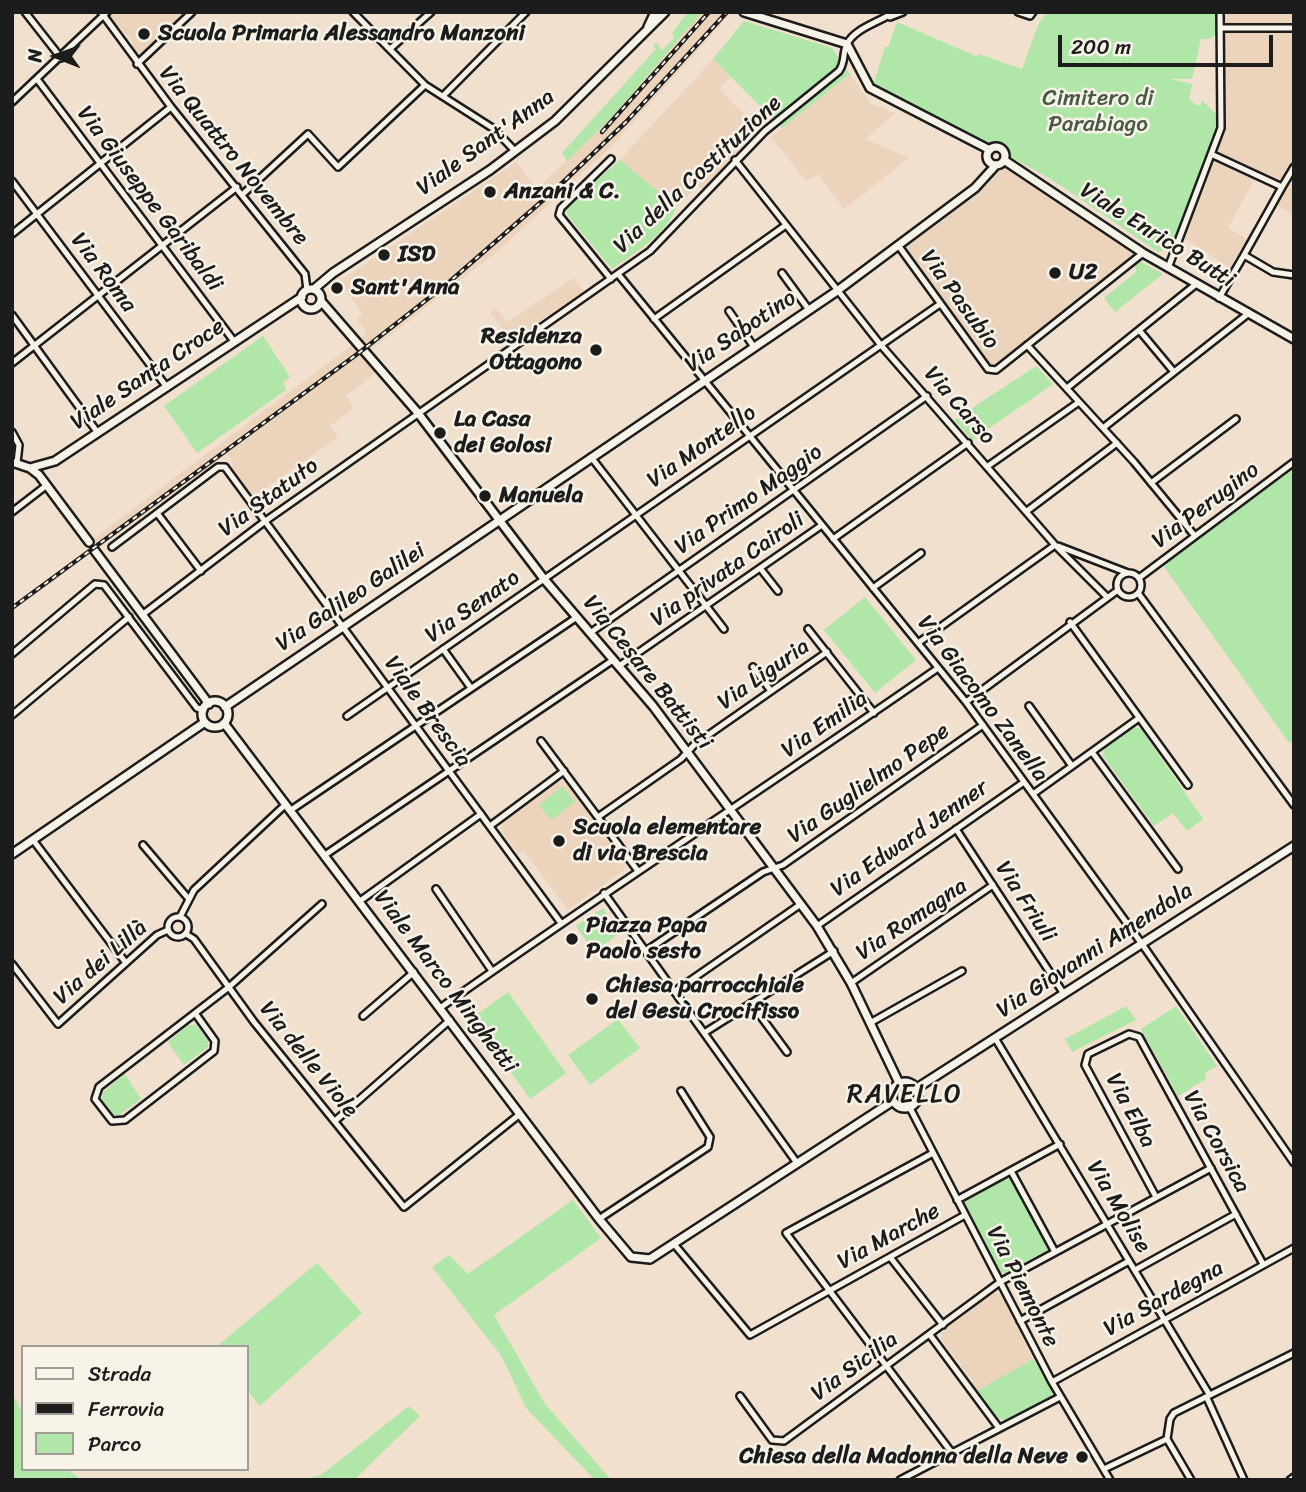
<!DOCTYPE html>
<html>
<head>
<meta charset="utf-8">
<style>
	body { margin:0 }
	#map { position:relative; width:1306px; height:1492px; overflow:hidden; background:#f1e0ce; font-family:Sriracha,sans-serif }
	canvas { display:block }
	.frame { position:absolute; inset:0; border:14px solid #1c1c1c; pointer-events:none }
	.legend { position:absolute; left:21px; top:1345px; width:228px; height:126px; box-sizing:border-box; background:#f7f3e8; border:2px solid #9f9d96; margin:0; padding:9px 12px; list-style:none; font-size:21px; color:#1c1c1c }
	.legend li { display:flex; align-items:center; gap:14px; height:35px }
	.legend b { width:35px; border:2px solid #9f9d96 }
	.north { position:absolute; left:21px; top:21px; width:70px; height:70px; -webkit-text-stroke:5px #f7f3e8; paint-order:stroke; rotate:271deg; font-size:19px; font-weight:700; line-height:28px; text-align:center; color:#1c1c1c }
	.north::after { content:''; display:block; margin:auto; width:24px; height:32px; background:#1c1c1c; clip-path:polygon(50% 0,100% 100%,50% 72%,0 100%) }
	.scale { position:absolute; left:1058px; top:35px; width:215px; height:32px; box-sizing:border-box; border:4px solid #1c1c1c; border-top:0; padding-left:9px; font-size:21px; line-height:24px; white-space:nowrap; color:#1c1c1c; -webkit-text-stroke:5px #f7f3e8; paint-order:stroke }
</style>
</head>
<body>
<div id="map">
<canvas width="1306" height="1492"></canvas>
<div class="frame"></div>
<ul class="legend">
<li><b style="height:9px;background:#f7f3e8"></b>Strada</li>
<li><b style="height:9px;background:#1c1c1c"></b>Ferrovia</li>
<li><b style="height:19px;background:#b0e6a8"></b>Parco</li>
</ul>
<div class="north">N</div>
<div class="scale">200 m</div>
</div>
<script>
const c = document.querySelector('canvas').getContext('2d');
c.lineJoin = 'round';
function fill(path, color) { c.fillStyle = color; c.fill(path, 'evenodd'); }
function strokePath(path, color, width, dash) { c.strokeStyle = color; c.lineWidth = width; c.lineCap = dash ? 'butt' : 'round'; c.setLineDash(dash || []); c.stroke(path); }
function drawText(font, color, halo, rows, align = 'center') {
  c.font = font + ' Sriracha,sans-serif'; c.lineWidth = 5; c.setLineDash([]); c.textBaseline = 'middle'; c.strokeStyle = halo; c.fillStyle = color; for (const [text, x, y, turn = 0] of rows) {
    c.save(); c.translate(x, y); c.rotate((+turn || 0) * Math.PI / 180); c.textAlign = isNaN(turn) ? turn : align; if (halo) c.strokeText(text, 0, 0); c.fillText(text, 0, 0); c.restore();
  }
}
const built = new Path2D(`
	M113 12H185L138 56 131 47 134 43 109 16Z
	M702 12 731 13 611 147 499 250 366 354 380 370 346 396 354 408 330 426 338 437 253 497 232 470 233 461 227 454 99 548 93 539 352 345 351 342 358 336 361 338 367 333 357 320 362 314 340 281 516 162 537 189 614 115Z
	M1221 12H1293L1294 215 1274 204 1284 186 1213 153 1222 128Z
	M713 59 730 77 720 89 754 125 748 131 744 146 703 189 698 185 677 207 620 160Z
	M850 74 871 104 896 113 865 139 909 158 844 209 818 174 806 181 771 137Z
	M1212 156 1256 176 1228 228 1247 239 1230 268 1181 236Z
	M1003 164 1140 253 995 368H988L900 245Z
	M574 278 584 291 511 341 490 312 496 308 507 322Z
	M558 781 567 782 625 863 624 870 568 910 524 851 519 854 501 830 502 823Z
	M994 1292 1002 1294 1033 1359 977 1391 971 1383 973 1381 941 1339V1333Z`);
const green = new Path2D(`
	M688 12H702L614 115 567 161 562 153 656 49 653 45 656 43 662 50 674 38 672 33Z
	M1043 12H1218V33L1210 39H1201L1192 79H1170L1192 84 1189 99 1196 105H1201L1202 100 1219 117 1218 128 1173 248 1158 252 1051 179 1009 156 1002 146 981 141 873 86 885 47H888L897 22 978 57 979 54 1022 69 1038 25 1045 15Z
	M744 21 832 48 850 74 782 128 713 59Z
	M620 160 677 207C665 235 636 252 612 269L568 216 565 208Z
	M1140 261 1163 274 1115 312 1104 298 1136 272 1135 266Z
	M263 336 290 377 283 382 286 390 197 453 164 406Z
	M1036 366 1053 384 972 440 954 420Z
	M1294 468V739L1289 743 1162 564Z
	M865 597 916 660 875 693 824 630Z
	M1134 727 1141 729 1203 819 1187 831 1173 813 1154 826 1103 756 1104 748Z
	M563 786 575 802 551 820 539 805Z
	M603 908 620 933 594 952 576 926Z
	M508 992 566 1073 530 1099 472 1018Z
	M1126 1006 1136 1020 1072 1052 1065 1039Z
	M1176 1006 1217 1066 1205 1073 1206 1079 1178 1096 1141 1029Z
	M618 1019 640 1048 590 1085 568 1055Z
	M188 1025H197L208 1041V1047L184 1065 168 1042Z
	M125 1074 141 1099 119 1115H114L102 1099 103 1092Z
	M1006 1177 1011 1180 1048 1250 1005 1273 1000 1272 964 1201Z
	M573 1200 601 1238 494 1315 545 1404 611 1480H595L526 1408 502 1357 432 1267 449 1255 468 1274Z
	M317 1263 362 1313 260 1406 247 1390V1347H216Z
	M1033 1359 1053 1392 1051 1397 1004 1420 996 1418 977 1391Z
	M12 1392 23 1415V1469H67L82 1480H12Z
	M409 1406 420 1416 354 1480H304L321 1475Z`);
const minor = new Path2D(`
	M25 12 61 58
	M101 12 171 107 305 274 307 290
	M353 12 425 85 494 129 515 151
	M1018 12 1030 16 1033 12
	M890 17 903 12
	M1220 28H1294
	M390 49 431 12
	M137 64 192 12
	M37 79 233 340
	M443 96 526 12
	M12 102 107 12
	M1211 154 1282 187 1244 255
	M735 160 880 344 1055 545 1106 596
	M12 181 166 386
	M1282 187 1294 167
	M243 194 308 134 338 167 425 85
	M12 234 171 107
	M898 245 988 369 996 370 1143 253
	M1168 268 1221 128 1220 12
	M782 273 809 310
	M618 274 966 702 1142 944 1294 1163
	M611 279 559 215 561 208 611 159
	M1219 298 1244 255 1273 272 1294 275
	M729 311 754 347
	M12 315 98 433
	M654 319 786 225
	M1139 330 1174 372
	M1027 345 1134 462 1195 536
	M12 363 237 187
	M1067 388 1195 285
	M1103 428 1249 313
	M12 432 19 445 17 463
	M591 457 724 629
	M988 466 1079 402
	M1151 483 1236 419
	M1027 511 1117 443
	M12 512 47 485
	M157 513 201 571
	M833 539 968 443
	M1058 546 1128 573
	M112 547 218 467H225L561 923
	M760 568 778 591
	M1117 585a12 12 0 1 1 24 0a12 12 0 1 1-24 0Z
	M1139 578 1294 462
	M873 588 921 553
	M1138 593 1294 805
	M142 615 264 522 650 251 765 131 839 71C846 61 842 54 847 44 855 28 880 22 894 12
	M1070 622 1188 785
	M808 629 874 713
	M590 633 927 396
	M918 643 1055 545
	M443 649 471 688
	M12 654 95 584 104 585 197 708 204 710
	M619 666 822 525
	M753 667 771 691
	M966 702 1118 590
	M1029 706 1072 766
	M12 715 129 617
	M347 716 940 304
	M541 741 638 871
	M1092 752 1178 869
	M1033 794 1139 718
	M291 810 577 617
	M598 817 681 759 694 745 827 652
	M490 826 564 771
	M956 829 1064 994
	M33 840 126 963
	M143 845 188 898
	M325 855 613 660
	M436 889 492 971
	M604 893 797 1163
	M360 901 481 814
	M168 927a10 10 0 1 1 20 0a10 10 0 1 1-20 0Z
	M180 917 194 890 286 804
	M817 926 1024 782
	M186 934 194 939 254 1022 404 1207 520 1114
	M646 951 763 872 783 865 983 725
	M12 964 58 1024 157 935 168 930
	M851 983 993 885
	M675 991 801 904
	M751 1003 787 1052
	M440 1008C604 892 773 783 938 668
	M195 1013 215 1041 214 1051 125 1120 112 1121 95 1099 99 1087 229 987 322 904
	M363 1016 414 972
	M870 1023 962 971
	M704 1033 834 951
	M995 1038 1209 1394
	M910 1108 1052 1382 1110 1480
	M335 1121 450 1020
	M933 1153 786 1233 952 1453
	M1011 1171 1055 1252
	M1156 1197 1085 1065 1088 1054 1129 1034 1139 1037 1263 1264
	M957 1200 1060 1144
	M599 1219 708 1147 710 1137 681 1091
	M674 1244 750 1335 965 1215
	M890 1257 943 1325
	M1135 1270 1236 1214
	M1020 1321 1129 1261
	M930 1335 999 1428
	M1052 1382 1294 1248
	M740 1396 772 1440 784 1441 1000 1282 1211 1168
	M1207 1398 1244 1480
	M1167 1439 1170 1419 1174 1413 1294 1353
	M1167 1439 1191 1480
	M1104 1469 1167 1439
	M900 1480 1060 1397
	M1290 1480 1294 1477`);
const tertiary = new Path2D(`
	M744 12 847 44 870 88 990 150
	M648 27 655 12
	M987 156a9 9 0 1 1 18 0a9 9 0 1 1-18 0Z
	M1004 160 1143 253 1294 339
	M314 289 333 273 490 170 555 121 665 12
	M301 299a10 10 0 1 1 20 0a10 10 0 1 1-20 0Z
	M321 301 418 413 544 579 653 706 817 926 851 983 899 1083
	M12 462 30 468 39 475 89 542
	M30 468 55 461 302 297
	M95 551 209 704
	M202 714a13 13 0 1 1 26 0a13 13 0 1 1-26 0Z
	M225 707 837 291 975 188 996 165
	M224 723 599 1219 631 1257 650 1259 893 1101
	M12 854 205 722
	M892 1095a13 13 0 1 1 26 0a13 13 0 1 1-26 0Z
	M917 1088 1294 846`);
const rail = new Path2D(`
	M602 132 709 12
	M12 608 360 352 448 283 557 188 626 122 727 12`);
const markers = [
	[144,34,7,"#1c1c1c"],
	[490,192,7,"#1c1c1c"],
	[384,255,7,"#1c1c1c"],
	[1055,273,7,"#1c1c1c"],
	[337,288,7,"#1c1c1c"],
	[596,350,7,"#1c1c1c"],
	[440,433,7,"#1c1c1c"],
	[485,496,7,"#1c1c1c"],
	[559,841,7,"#1c1c1c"],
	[572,939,7,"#1c1c1c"],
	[592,999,7,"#1c1c1c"],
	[1082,1457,7,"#1c1c1c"]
];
const poiNames = [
	["Scuola Primaria Alessandro Manzoni",158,34],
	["Anzani & C.",504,192],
	["ISD",398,255],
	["U2",1069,273],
	["Sant'Anna",351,288],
	["Residenza",582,337,"right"],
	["Ottagono",582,363,"right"],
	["La Casa",454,420],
	["dei Golosi",454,446],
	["Manuela",499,496],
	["Scuola elementare",573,828],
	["di via Brescia",573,854],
	["Piazza Papa",586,926],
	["Paolo sesto",586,952],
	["Chiesa parrocchiale",606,986],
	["del Gesù Crocifisso",606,1012],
	["Chiesa della Madonna della Neve",1068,1457,"right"]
];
const parkNames = [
	["Cimitero di",1098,99],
	["Parabiago",1098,125]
];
const streetNames = [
	["Viale Sant'Anna",486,143,-36],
	["Via Quattro Novembre",233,156,51],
	["Via della Costituzione",698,175,-43],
	["Via Giuseppe Garibaldi",149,199,53],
	["Viale Enrico Butti",1157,236,32],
	["Via Roma",103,273,53],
	["Via Pasubio",959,300,54],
	["Via Sabotino",741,332,-34],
	["Viale Santa Croce",148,375,-34],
	["Via Carso",959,406,49],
	["Via Montello",702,447,-35],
	["Via Statuto",269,498,-36],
	["Via Primo Maggio",749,500,-35],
	["Via Perugino",1206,506,-37],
	["Via privata Cairoli",728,570,-35],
	["Via Galileo Galilei",351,598,-34],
	["Via Senato",473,607,-35],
	["Via Cesare Battisti",647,673,51],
	["Via Liguria",764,675,-35],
	["Via Giacomo Zanella",982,699,53],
	["Viale Brescia",427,712,54],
	["Via Emilia",825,725,-35],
	["Via Guglielmo Pepe",869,784,-35],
	["Via Edward Jenner",910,839,-35],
	["Via Friuli",1025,902,57],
	["Via Romagna",912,920,-34],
	["Via Giovanni Amendola",1095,951,-33],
	["Via dei Lillà",101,963,-41],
	["Viale Marco Minghetti",445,982,53],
	["Via delle Viole",308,1060,51],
	["Via Elba",1130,1111,62],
	["Via Corsica",1216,1142,61],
	["Via Molise",1118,1207,59],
	["Via Marche",889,1237,-29],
	["Via Piemonte",1022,1287,63],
	["Via Sardegna",1164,1299,-29],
	["Via Sicilia",855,1367,-36]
];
const quarterNames = [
	["RAVELLO",905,1095]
];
fill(built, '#ecd3bc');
fill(green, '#b0e6a8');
strokePath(minor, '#1c1c1c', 10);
strokePath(tertiary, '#1c1c1c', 12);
strokePath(minor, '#f7f3e8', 5);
strokePath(tertiary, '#f7f3e8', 7);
strokePath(rail, '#1c1c1c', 4.5);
strokePath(rail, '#f7f3e8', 2, [5]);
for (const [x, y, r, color] of markers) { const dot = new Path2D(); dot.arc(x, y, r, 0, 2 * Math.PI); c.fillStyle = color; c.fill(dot); strokePath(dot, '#f7f3e8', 2.5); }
drawText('bold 23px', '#1c1c1c', '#f7f3e8', poiNames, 'left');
drawText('23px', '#485946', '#f7f3e8', parkNames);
drawText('23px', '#1c1c1c', '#f7f3e8', streetNames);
c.letterSpacing = '2px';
drawText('26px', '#1c1c1c', '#f7f3e8', quarterNames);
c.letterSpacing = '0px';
</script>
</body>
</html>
